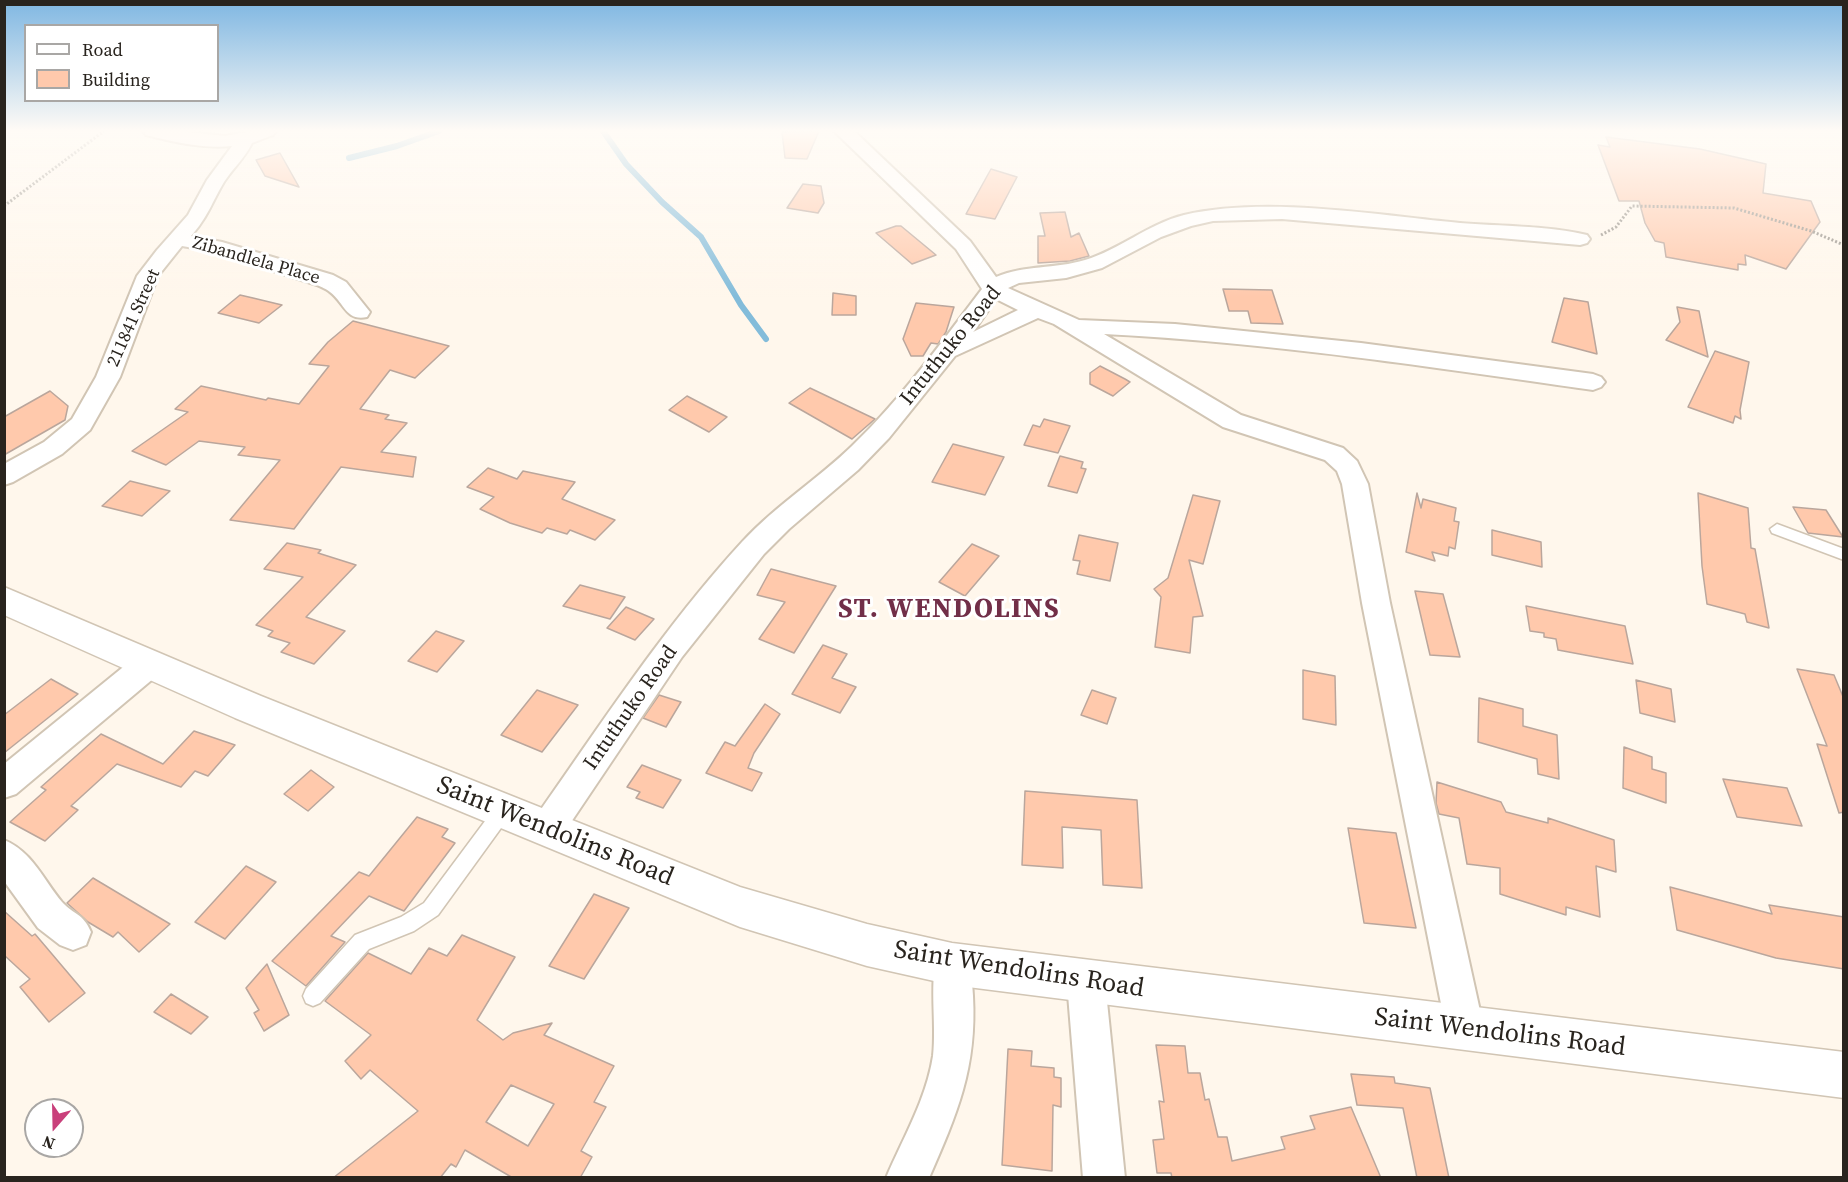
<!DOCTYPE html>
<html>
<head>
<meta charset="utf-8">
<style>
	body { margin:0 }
	#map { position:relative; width:1848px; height:1182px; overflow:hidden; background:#fff7ec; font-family:"Source Serif 4",serif }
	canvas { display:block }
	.frame { position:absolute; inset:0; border:6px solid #29241e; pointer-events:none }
	.legend { position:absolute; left:24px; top:24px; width:195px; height:78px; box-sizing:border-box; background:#fff; border:2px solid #a9a7a5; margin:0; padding:8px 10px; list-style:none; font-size:18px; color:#29241e }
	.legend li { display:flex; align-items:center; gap:12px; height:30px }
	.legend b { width:30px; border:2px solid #a9a7a5 }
	.north { position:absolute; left:24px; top:1098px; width:60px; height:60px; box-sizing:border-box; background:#fff; border:2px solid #a9a7a5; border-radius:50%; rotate:200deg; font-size:16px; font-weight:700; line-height:24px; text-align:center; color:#29241e }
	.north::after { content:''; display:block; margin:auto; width:21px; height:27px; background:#c9407b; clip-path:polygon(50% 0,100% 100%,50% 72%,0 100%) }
</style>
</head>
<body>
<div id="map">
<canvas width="1848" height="1182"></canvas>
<div class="frame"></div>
<ul class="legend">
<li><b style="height:8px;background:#fff"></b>Road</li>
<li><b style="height:16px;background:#ffc9ac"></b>Building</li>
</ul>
<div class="north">N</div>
</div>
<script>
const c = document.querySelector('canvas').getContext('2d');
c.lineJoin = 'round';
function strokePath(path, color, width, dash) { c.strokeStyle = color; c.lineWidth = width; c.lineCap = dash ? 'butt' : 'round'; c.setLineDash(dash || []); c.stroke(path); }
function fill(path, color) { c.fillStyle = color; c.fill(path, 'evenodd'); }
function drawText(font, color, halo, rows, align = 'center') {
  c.font = font + ' "Source Serif 4",serif'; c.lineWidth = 6; c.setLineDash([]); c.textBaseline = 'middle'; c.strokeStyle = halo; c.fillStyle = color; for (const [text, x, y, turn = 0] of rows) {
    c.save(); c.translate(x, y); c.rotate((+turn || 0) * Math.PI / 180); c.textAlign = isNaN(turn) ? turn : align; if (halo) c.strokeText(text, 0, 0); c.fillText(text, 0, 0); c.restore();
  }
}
const stream = new Path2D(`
	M603 131 626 164 662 202 701 237 741 305 766 339
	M349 158 397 146 439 131`);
const building = new Path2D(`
	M819 131 807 159 785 158 782 132Z
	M1606 137 1700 149 1766 164 1763 193 1811 201 1820 222 1786 269 1745 255 1746 265 1738 264V270L1666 257 1664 243 1655 241 1645 223 1639 201H1619L1598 145 1610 147Z
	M280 153 299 187 265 176 256 160Z
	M991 169 1017 177 995 219 966 214Z
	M803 184 821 186 824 203 818 213 787 208Z
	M1065 212 1071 237 1079 233 1089 256 1070 261 1038 263V236H1045L1040 213Z
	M896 226H901L936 255 912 264 876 233Z
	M1223 289 1272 290 1283 324 1251 323 1248 311H1229Z
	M833 293 856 296V315H832Z
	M240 295 253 298 282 305 259 323 218 313Z
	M1564 298 1588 302 1597 354 1552 342Z
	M916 303 954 307 946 332 938 344 931 343 923 356H911L903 339Z
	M1677 307 1699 311 1708 357 1666 340 1680 322Z
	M353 321 449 346 415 378 390 370 360 409 389 415 385 419 407 423 381 452 416 457 413 477 341 467 294 529 230 520 280 460 238 455 245 447 199 441 166 465 132 451 188 412 175 409 201 386 266 400 268 398 299 404 329 366 309 364 328 342Z
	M1715 351 1749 362 1740 410 1741 419 1735 416 1733 423 1688 407Z
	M1100 366 1125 379 1130 382 1113 396 1090 384V373Z
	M810 388 875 419 852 439 789 403Z
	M50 391 68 406 65 420 4 455V417Z
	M687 396 727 417 709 432 669 410Z
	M1044 419 1070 426 1058 453 1024 445 1033 425 1040 427Z
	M953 444 1004 457 985 495 932 482Z
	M1060 456 1083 462 1081 468 1086 469 1077 493 1048 486Z
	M488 468 517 479 523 471 575 482 562 499 615 520 595 540 570 530 567 534 547 528 542 533 510 523 480 509 494 497 467 487Z
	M130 481 170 491 142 516 102 506Z
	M1417 493 1421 508 1423 499 1456 508 1454 521 1459 522 1455 549 1449 547 1448 556 1432 552 1435 561 1406 552Z
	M1698 493 1748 508 1751 548 1755 549 1769 628 1747 622 1745 614 1707 604 1702 566Z
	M1193 495 1220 501 1203 564 1189 560 1203 616 1193 617 1190 653 1155 647 1161 597 1154 589 1168 578Z
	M1793 507 1826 510 1843 537 1808 533Z
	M1492 530 1541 542 1542 567 1492 555Z
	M1079 535 1118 543 1110 581 1077 574 1080 561 1073 560Z
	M287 543 321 550 318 553 356 565 306 617 345 631 314 664 281 652 290 643 268 636 273 631 256 625 303 577 264 569Z
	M972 544 999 556 965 596 939 582Z
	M771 569 836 586 794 653 759 639 785 602 757 595Z
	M580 585 625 597 610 619 563 606Z
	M1415 591 1443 594 1460 657 1430 655Z
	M1526 606 1625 626 1633 664 1558 650 1556 639 1544 637V633L1530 631Z
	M626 607 654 619 635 640 607 628Z
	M436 631 464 641 437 672 408 661Z
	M823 645 847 654 832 678 856 687 840 713 792 694Z
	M1797 669 1834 675 1844 699V812L1839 813 1817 744 1827 746Z
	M1303 670 1335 676 1336 725 1303 719Z
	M51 679 78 694 4 753V715Z
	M1636 680 1671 689 1675 722 1640 713Z
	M537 690 578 705 542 752 501 735Z
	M1092 690 1116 698 1107 724 1081 715Z
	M659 695 681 702 666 727 643 718Z
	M1479 698 1523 709V726L1557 735 1559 779 1538 774 1537 759 1478 742Z
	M765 704 780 714 754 753 748 768 762 773 752 791 706 773 725 742 735 746Z
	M194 731 235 745 208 776 195 771 181 787 117 764 71 806 78 810 45 841 10 822 46 790 41 787 101 734 163 764Z
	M1624 747 1652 757V769L1666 773V803L1623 788Z
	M642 765 681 780 663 808 636 798 640 792 627 787Z
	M311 770 334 787 308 811 284 794Z
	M1723 779 1787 788 1802 826 1737 817Z
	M1437 782 1501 802 1506 812 1548 823V818L1614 840 1616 872 1596 866 1600 917 1566 907V915L1500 894V868L1467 864 1459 818 1439 814 1436 803Z
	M1025 791 1137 800 1142 888 1103 885 1101 830 1062 827 1063 868 1022 865Z
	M417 817 448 829 442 837 455 843 404 911 369 896 331 936 345 942 306 986 272 961 359 872 369 876Z
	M1348 828 1396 833 1416 928 1364 923Z
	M246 866 276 882 225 939 195 922Z
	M93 878 170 924 139 952 118 932 113 937 88 922 67 903Z
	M1670 887 1772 914 1769 905 1844 917V969L1776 958 1677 930Z
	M594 894 629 908 584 979 549 966Z
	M4 911 32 936 35 934 85 993 49 1022 20 987 30 979 4 955Z
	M462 935 515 957 477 1020 503 1040 513 1033 552 1023 544 1035 614 1066 594 1102 606 1107 581 1151 592 1157 580 1178H513L465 1150 456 1167 451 1164 440 1178H333L418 1111 370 1070 361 1079 345 1061 371 1035 325 1001 368 953 411 974 429 948 447 956ZM511 1085 554 1104 528 1146 486 1122Z
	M267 964 289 1015 264 1031 254 1013 259 1010 246 988Z
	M171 994 208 1017 191 1034 154 1012Z
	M1156 1045 1185 1046 1188 1073H1200L1205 1100 1209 1099 1218 1137H1227L1232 1161 1285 1149 1281 1137 1315 1129 1310 1116 1351 1107 1381 1178H1172L1171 1173H1157L1153 1140 1164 1139 1159 1101 1164 1102Z
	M1008 1049 1032 1051 1031 1066 1054 1068V1077L1061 1078V1107L1053 1105 1052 1171 1002 1165Z
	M1351 1074 1394 1077 1395 1083 1430 1088 1449 1178H1417L1403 1108 1357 1105Z`);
const path = new Path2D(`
	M4 206 104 131
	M1601 235 1616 227 1632 206 1734 208 1811 231 1844 245`);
const lane = new Path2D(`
	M1777 524 1844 549V560L1772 533 1770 529Z
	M503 803 509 805 512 811 509 817 438 915 414 931 369 949 320 1003 313 1006 306 1003 303 996 306 989 355 935 401 917 424 903 497 805Z`);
const street = new Path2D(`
	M143 131H178L225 136 251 131H276L273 135 252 143C245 158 233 168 224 182 212 202 208 217 191 236L222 242 333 275 346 282 370 312 367 317C346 322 344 302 330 292 327 289 321 287 317 285L211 251 182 246 158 276 120 377 90 430 62 454 13 482 4 485V464L44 442 72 419 96 377 137 276 157 250 188 215 207 180 232 146C203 149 174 142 146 135Z
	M834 131H854L970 241 996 277C1024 265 1055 269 1085 260 1119 250 1148 224 1184 215 1267 196 1375 215 1460 223 1499 226 1551 226 1587 235L1590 239 1587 243 1580 245 1282 219 1213 221 1191 226 1161 237 1102 268 1066 278 1019 283 1008 288 1079 320 1175 324 1361 343 1593 374 1601 377 1605 382 1601 387 1593 390C1430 367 1268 342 1104 334L1241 415 1343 448 1357 461 1368 484 1390 603 1484 1029 1479 1043 1465 1048 1451 1043 1446 1029 1362 603 1342 484 1337 471 1325 460 1223 427 1054 324 1038 318 955 356 889 438 858 470 789 529 764 554 682 657 559 840 547 845 535 840 530 829 535 818C601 724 664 627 742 542 775 506 817 480 852 446 901 399 941 343 982 289L956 249ZM996 299 1018 310 973 332Z
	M149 652 160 655 164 664 160 673 16 794 4 798V764L138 655Z
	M4 840C32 851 44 881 62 902 74 915 83 913 91 932L86 945 73 950 60 945 38 928 4 881Z
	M952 945 965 951C971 966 972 980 973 996 977 1068 957 1114 929 1178H886C903 1138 926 1100 933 1056 937 1024 928 977 939 951Z
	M1086 963 1099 969 1105 982 1125 1178H1083L1067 982 1073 969Z`);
const secondary = new Path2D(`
	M4 587 261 696 740 887 867 924 952 943 1844 1052V1098L952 985 867 966 740 927 235 718 4 615Z`);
const farStreetnames = [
	["Zibandlela Place",256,261,16],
	["211841 Street",134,318,-66]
];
const streetNames = [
	["Intuthuko Road",951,346,-51],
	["Intuthuko Road",631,708,-55]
];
const nearStreetnames = [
	["Saint Wendolins Road",555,832,22],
	["Saint Wendolins Road",1019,970,9],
	["Saint Wendolins Road",1500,1033,7]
];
const districtNames = [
	["ST. WENDOLINS",949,610]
];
strokePath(stream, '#83bcda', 6);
fill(building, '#ffc9ac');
strokePath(building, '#baa69c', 1.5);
strokePath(lane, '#d1c5b4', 3);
strokePath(street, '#d1c5b4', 4);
strokePath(secondary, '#d1c5b4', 3);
strokePath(path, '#979188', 3, [2, 2]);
fill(lane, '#fff');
fill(street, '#fff');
fill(secondary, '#fff');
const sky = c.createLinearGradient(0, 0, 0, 297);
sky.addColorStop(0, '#7fb7e2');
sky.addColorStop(0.44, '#fffbf6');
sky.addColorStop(1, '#fffbf600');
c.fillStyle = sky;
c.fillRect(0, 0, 1848, 297);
drawText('18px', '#29241e', '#fff', farStreetnames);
drawText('21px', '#29241e', '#fff', streetNames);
drawText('26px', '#29241e', '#fff', nearStreetnames);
c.letterSpacing = '1.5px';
drawText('bold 27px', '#712e48', '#fff', districtNames);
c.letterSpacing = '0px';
</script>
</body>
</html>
